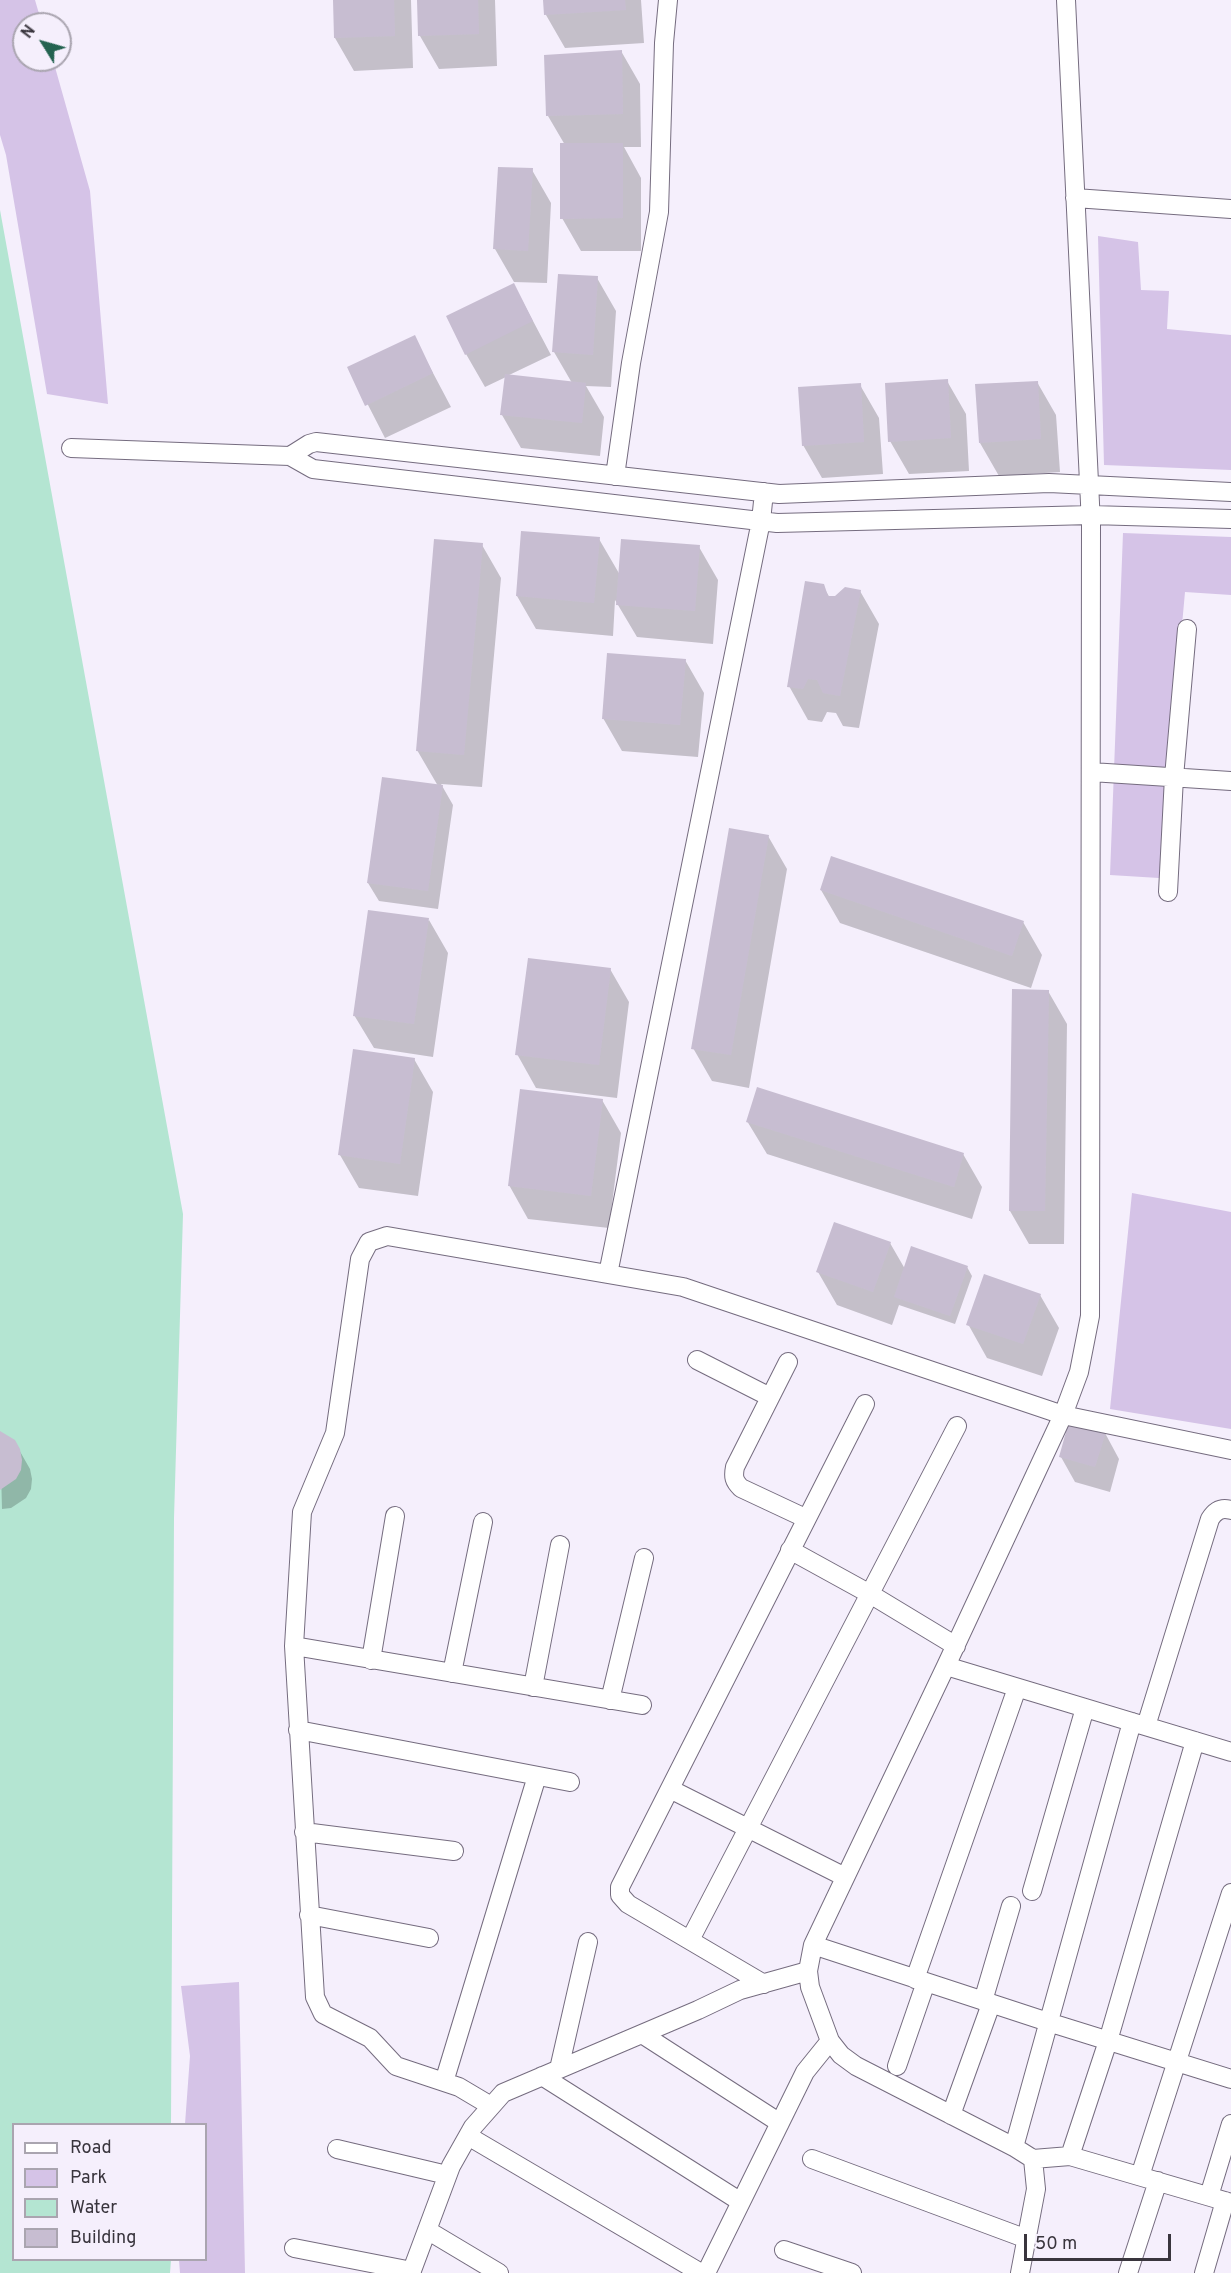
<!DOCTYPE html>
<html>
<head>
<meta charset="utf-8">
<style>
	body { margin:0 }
	#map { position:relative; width:1231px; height:2273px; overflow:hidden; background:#f5effc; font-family:Overpass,sans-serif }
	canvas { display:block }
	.legend { position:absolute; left:12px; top:2123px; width:195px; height:138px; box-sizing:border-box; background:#f5effc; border:2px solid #aaa5b0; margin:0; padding:8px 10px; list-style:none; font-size:18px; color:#39353d }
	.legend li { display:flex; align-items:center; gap:12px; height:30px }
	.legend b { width:30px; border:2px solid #aaa5b0 }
	.north { position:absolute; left:12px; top:12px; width:60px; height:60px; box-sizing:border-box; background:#f5effc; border:2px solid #aaa5b0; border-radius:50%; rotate:307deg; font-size:16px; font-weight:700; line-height:24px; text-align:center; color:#39353d }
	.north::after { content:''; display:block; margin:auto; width:21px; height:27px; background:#246350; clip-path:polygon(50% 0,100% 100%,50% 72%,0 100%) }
	.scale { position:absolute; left:1024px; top:2234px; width:147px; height:27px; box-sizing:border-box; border:3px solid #39353d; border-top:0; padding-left:8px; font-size:18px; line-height:21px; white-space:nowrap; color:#39353d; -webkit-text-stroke:4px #f5effc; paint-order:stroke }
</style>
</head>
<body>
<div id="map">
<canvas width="1231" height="2273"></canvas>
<ul class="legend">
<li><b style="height:8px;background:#fff"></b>Road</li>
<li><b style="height:16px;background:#d5c3e7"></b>Park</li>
<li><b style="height:16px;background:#b4e5d2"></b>Water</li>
<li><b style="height:16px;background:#c7bdd1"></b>Building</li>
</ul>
<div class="north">N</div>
<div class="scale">50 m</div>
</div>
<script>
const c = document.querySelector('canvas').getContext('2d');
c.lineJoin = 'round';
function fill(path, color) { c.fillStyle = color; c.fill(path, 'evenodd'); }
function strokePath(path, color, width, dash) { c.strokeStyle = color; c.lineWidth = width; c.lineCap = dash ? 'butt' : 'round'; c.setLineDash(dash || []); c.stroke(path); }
const green = new Path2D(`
	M0 0H35L42 24H24V60H53L90 191 108 404 47 394 6 155 0 135Z
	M1098 236 1138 242 1141 290 1169 291 1167 329 1231 335V470L1104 465Z
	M1123 533 1231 537V595L1185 592 1159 878 1110 875Z
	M1132 1193 1231 1212V1429L1110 1409Z
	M239 1982 245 2273H180L179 2260H206V2124H185L190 2056 181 1986Z`);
const water = new Path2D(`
	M0 210 183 1214 174 1518 171 2124H14V2260H171L170 2273H0Z`);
const shadow = new Path2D(`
	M334 0H411L413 68 354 71 335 38Z
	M418 0H495L497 66 439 69 420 36Z
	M545 0H641L644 43 565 48 546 15Z
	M621 51 640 84 641 147H624L641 178V251H581L562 218 565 145 548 116Z
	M532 170 551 203 547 283 514 282 495 249Z
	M597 278 616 311 611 387 586 386 604 417 600 456 521 448 502 415 506 377 485 387 466 354 514 285 551 355 507 376 572 383 554 352Z
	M414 337 451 407 385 438 349 368Z
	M947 381 966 414 969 471 909 474 890 441Z
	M1037 382 1056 415 1060 472 999 476 980 443Z
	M860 385 879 418 883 474 822 478 803 445Z
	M522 533 599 539 620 575 699 547 718 580 713 644 637 637 615 600 613 636 536 629 517 596Z
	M482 545 501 578 482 787 441 784 453 805 438 909 379 901 368 883 438 786 417 750Z
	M823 586 830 598 860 591 879 624 859 728 843 726 836 713 827 712 822 722 808 720 789 686Z
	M685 660 704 693 698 757 622 751 603 718Z
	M768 836 787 869 749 1088 712 1081 693 1048Z
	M821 890 1023 922 1042 955 1031 988 840 923Z
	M429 920 448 953 433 1057 374 1048 354 1015Z
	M610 969 629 1002 617 1098 536 1088 517 1054Z
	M1048 991 1067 1024 1064 1244H1029L1010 1211Z
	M414 1059 433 1092 418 1196 359 1188 340 1155Z
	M602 1100 621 1133 609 1228 528 1219 509 1185Z
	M747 1121 963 1154 982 1187 972 1219 767 1154Z
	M890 1243 905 1269 967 1267 972 1276 955 1324 899 1305 892 1325 837 1305 818 1272Z
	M1040 1295 1059 1328 1042 1376 987 1358 968 1324Z
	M0 1433 14 1441 30 1469 32 1479 31 1489 26 1498 11 1508 2 1509Z
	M1105 1433 1119 1459 1110 1492 1075 1482 1061 1457Z`);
const building = new Path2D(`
	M333 0H394L395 36 334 38Z
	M417 0H478L479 34 418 36Z
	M543 0H625L626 10 544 15Z
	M622 50 623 114 546 116 544 55Z
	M560 143H623V218L560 219Z
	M498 167 533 168 528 251 493 249Z
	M558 274 598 276 593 355 552 352Z
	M514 283 533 321 465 355 446 316Z
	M415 335 433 373 365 406 347 367Z
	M505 374 586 383 582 423 500 415Z
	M948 379 951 438 888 442 885 383Z
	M1038 381 1041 439 979 443 975 384Z
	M861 383 864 442 802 446 798 387Z
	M521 531 600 537 594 603 516 596Z
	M434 539 483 543 464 755 416 751Z
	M621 539 700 545 695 611 616 605Z
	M805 581 824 584 828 596H835L845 587 861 590 840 696 823 693 817 680 808 679 803 689 787 687Z
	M607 653 686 659 680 725 602 719Z
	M382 777 443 785 428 891 367 883Z
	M729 828 769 835 731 1055 691 1049Z
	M831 856 1024 921 1012 956 820 890Z
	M368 910 429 918 414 1024 353 1016Z
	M528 958 611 968 599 1065 515 1055Z
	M1012 989 1049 990 1045 1211H1009Z
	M353 1049 415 1058 400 1164 338 1155Z
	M757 1087 964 1153 954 1187 746 1122Z
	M520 1089 603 1099 591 1196 508 1186Z
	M834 1222 891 1242 873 1292 816 1272Z
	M911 1246 968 1266 950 1316 894 1297Z
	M984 1274 1041 1294 1023 1344 966 1325Z
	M1069 1421 1106 1432 1095 1467 1059 1457Z
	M0 1431 15 1440 20 1449 22 1460 21 1470 16 1479 0 1490Z`);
const minor = new Path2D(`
	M1075 198 1231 209
	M71 448 290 456 313 469 777 523 1091 515 1231 519
	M290 456 309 444 316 442 779 494 1049 483 1231 492
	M615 476 631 363 659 212 664 43 668 0
	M1091 772 1231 781
	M1168 892 1174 777 1187 629
	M608 1274 761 521 764 492
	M697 1360 770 1397
	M788 1362 735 1467C733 1477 734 1481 741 1488L805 1518
	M790 1550 870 1594 956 1646
	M294 1646 642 1705
	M371 1660 395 1516
	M946 1666 1231 1752
	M452 1673 483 1522
	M533 1687 560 1545
	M610 1700 644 1558
	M1146 1726 1210 1519C1215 1511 1221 1507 1231 1510
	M298 1730 570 1782
	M670 1789 845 1877
	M304 1832 454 1851
	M1032 1891 1085 1708
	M309 1915 429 1938
	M690 1940 957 1426
	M813 1945 1048 2022 1231 2079
	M915 1979 1017 1688
	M764 1984 628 1904 620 1895V1887L865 1404
	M983 2001 1011 1906
	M642 2034 780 2123
	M897 2066 926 1982
	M559 2069 588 1942
	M542 2076 741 2202
	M444 2082 537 1776
	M491 2106 459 2087 396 2066 370 2038 323 2014 315 1997 294 1646 302 1512 335 1433 360 1259 369 1242 387 1236 683 1287 1063 1415 1231 1450
	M951 2115 991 2004
	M468 2136 701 2273
	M1014 2147 1132 1722
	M337 2149 447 2175
	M1070 2156 1108 2041 1195 1741
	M812 2159 1027 2239
	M1033 2159 1070 2156 1231 2203
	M1140 2176 1231 1893
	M1209 2196 1231 2124
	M427 2230 499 2273
	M294 2248 412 2271
	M784 2250 852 2273
	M411 2273 451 2166 473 2127 503 2093 698 2010 740 1990 808 1971
	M706 2273 805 2072 830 2041
	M1020 2273 1036 2189 1033 2159 1014 2147 856 2066 841 2055 830 2041 810 1987 808 1971 813 1945 946 1666 1063 1415 1079 1372 1090 1316 1091 524 1066 0
	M1128 2273 1158 2181
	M1204 2273 1225 2201`);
fill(green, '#d5c3e7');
fill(water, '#b4e5d2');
fill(shadow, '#0003');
fill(building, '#c7bdd1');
strokePath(minor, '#756c7f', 20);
strokePath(minor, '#fff', 18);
</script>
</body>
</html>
